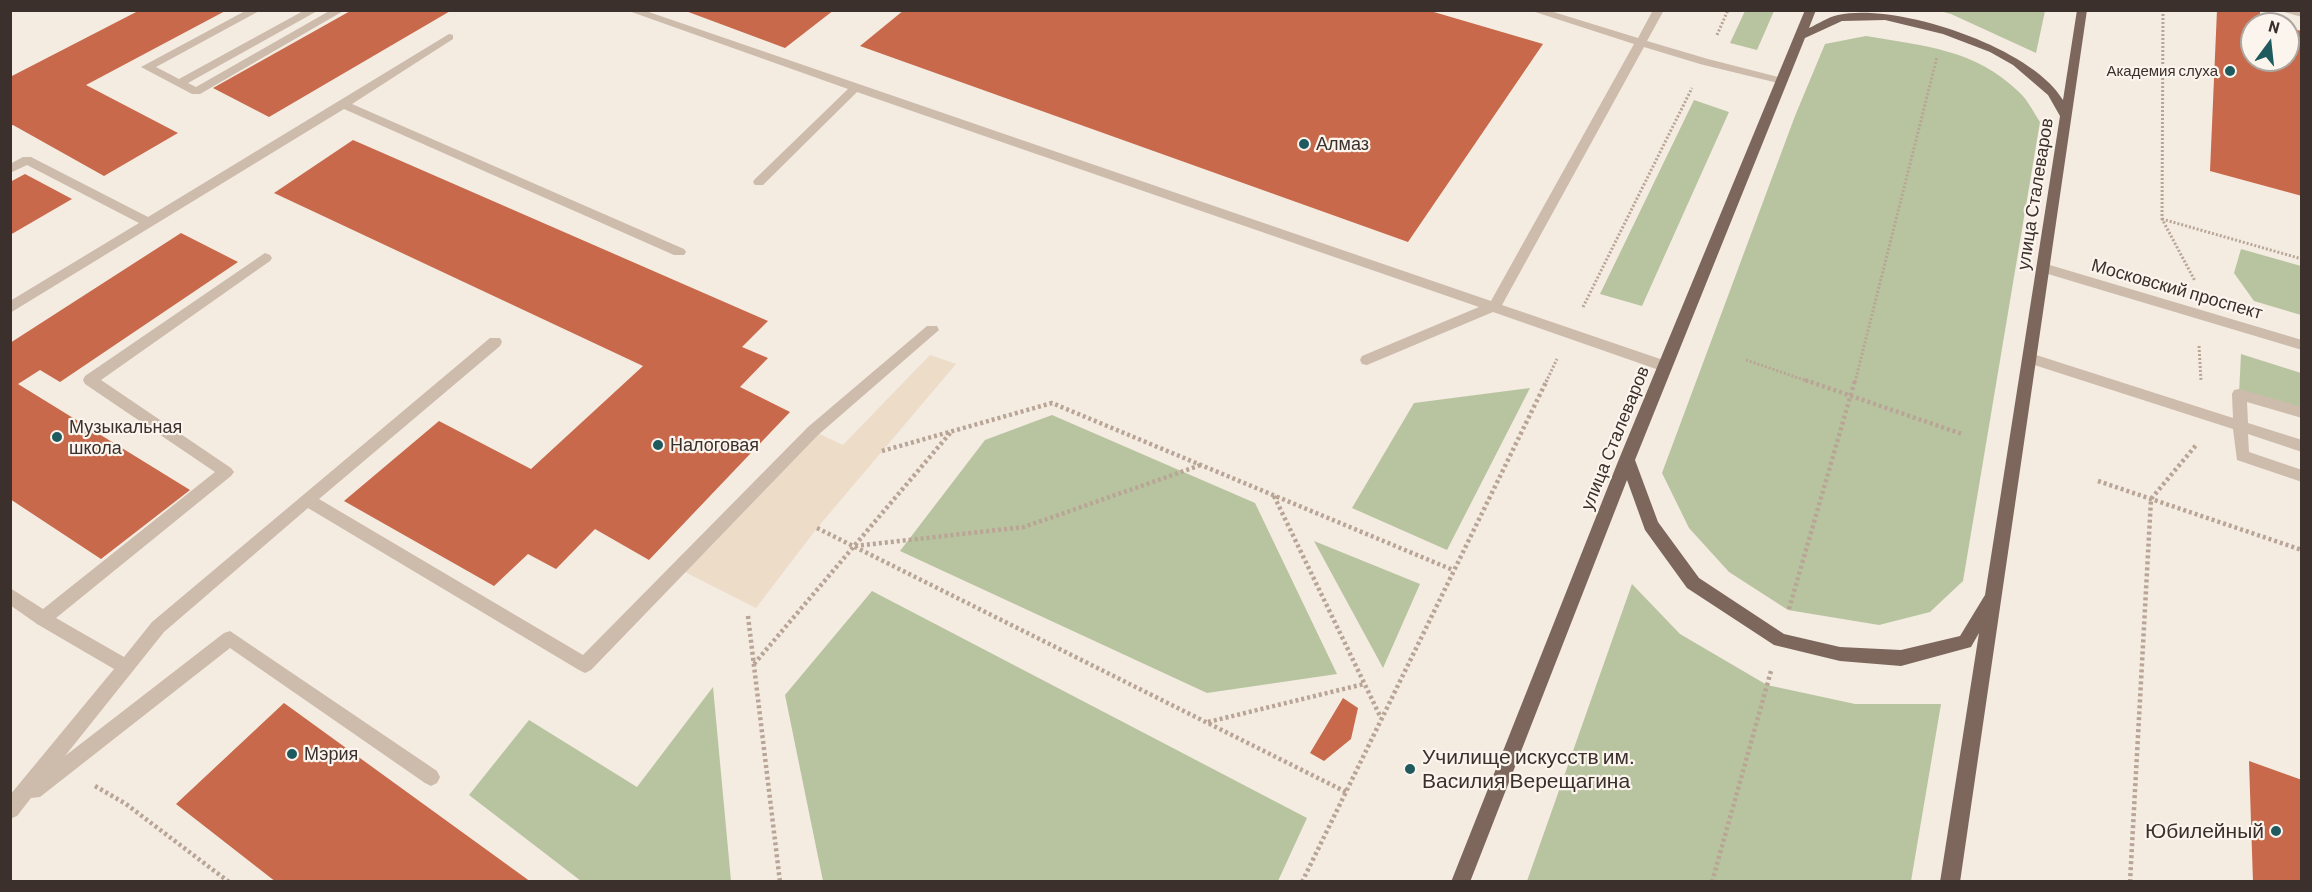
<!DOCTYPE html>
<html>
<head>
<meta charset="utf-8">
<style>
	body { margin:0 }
	#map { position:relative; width:2312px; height:892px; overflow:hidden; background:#f4ebe1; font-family:Barlow,sans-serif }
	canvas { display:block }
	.frame { position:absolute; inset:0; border:12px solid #3b302b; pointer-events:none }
	.north { position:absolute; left:2240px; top:12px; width:60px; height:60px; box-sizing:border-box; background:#fbf5ee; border:2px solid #aea6a0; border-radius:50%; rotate:15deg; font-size:16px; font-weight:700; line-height:24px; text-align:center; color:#3b302b }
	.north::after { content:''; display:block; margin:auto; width:21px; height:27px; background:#1f5a5e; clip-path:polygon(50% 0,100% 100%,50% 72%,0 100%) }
</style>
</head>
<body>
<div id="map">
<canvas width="2312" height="892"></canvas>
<div class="frame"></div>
<div class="north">N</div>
</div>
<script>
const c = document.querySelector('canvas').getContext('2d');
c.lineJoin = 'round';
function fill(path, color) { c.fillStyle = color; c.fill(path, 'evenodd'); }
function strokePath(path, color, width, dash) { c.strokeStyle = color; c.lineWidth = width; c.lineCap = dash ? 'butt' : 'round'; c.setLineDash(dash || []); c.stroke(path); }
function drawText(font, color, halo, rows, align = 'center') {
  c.font = font + ' Barlow,sans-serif'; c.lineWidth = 4.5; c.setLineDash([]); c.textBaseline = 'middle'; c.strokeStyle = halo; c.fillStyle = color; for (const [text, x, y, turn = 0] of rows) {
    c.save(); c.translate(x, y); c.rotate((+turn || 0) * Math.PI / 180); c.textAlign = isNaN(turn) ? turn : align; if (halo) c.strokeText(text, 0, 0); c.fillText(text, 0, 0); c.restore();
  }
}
const green = new Path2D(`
	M1745 11H1774L1757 50 1730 43Z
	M1940 11H2045L2036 53 1951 14Z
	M1866 36C1924 46 1975 49 2019 92 2028 100 2034 113 2040 122L1963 581 1930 612 1879 625 1788 610 1729 572 1689 528 1662 473 1795 116 1825 44Z
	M1694 100 1729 112 1642 306 1600 294Z
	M2241 249 2301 266V315L2254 301 2234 273Z
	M2241 354 2301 373V413L2239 394Z
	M1530 388 1447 550 1352 508 1414 403Z
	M1052 415 1255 503 1337 674 1207 693 900 551 985 440Z
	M1314 541 1420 584 1383 668Z
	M1632 584 1680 634 1767 685 1855 704H1941L1911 881H1527Z
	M872 591 1307 818 1278 881H823L785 695Z
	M713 687 731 881H581L469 795 529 720 637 787Z`);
const plaza = new Path2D(`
	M930 355 956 364 817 528 756 608 679 569 813 431 843 445Z`);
const building = new Path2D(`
	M140 10H227L86 85 178 133 104 176 13 125 10 126V77Z
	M352 10H452L269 117 213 88Z
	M683 10H834L785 48Z
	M904 10H1427L1543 44 1408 242 860 46Z
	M2217 10H2260V21L2268 24H2252V60H2288V28L2302 31V196L2210 171Z
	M353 140 768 321 742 347 768 358 740 387 790 412 649 560 595 529 556 569 528 554 494 586 344 501 439 421 531 469 643 366 274 193Z
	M25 174 72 199 10 235V182Z
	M181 233 238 262 60 382 40 370 18 384 190 490 101 559 10 499V343Z
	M1343 698 1358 708 1351 739 1324 761 1310 753Z
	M284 703 531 882H276L176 804Z
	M2249 761 2302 780V882H2253Z`);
const pathFar1 = new Path2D(`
	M2163 10 2162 219 2195 281
	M1717 35 1728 10
	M2162 219 2302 259
	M1583 307 1692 88
	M2199 346 2201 381
	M1746 360 1810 382
	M1546 382 1557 359
	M1855 382 1937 57`);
const path = new Path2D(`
	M1805 380 1962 434
	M882 451 1052 403 1453 570
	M2098 481 2302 550
	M1274 496 1381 718
	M817 528 1346 792
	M855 546 1024 527 1201 465
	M1789 609 1855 380
	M748 616 780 882
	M754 664 951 432
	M1208 722 1364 684
	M95 786 126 804 229 882
	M1302 882 1547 380
	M1712 882 1771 671
	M2130 882 2151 499 2197 444`);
const service = new Path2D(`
	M247 10H261L156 67 179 79 305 10H319L188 83 196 87 331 10H345L200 94H192L141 67Z
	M626 10H643L1491 301 1634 44 1529 10H1547L1638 38 1653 10H1664L1647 41 1708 59 1786 79 1788 81 1782 84 1700 64 1644 47 1502 305 1669 362 1671 366 1669 370H1659L1493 312 1367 365 1362 364 1360 360 1362 356 1479 307 857 92 763 185H755L753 182 755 179 848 89Z
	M2283 10H2302V17L2284 12Z
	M449 34 453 35V39L352 104 684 249 686 252 684 255H674L344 109 10 313V301L139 223 27 165 10 173V164L23 157H31L148 217Z
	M265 253 270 255 272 258 270 261 101 380 231 468 234 472 231 476 56 618 124 657 152 622 490 338H500L502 342 500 346 319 499 583 655 808 427 927 326H937L939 330 818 435 591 670 585 673 579 670 308 508 164 632 65 756 224 633 230 631 437 771 440 777 437 783 431 786 425 783 230 648 40 797 31 798 17 816 10 819V795L114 669 37 624 10 605V588L43 609 215 472 85 384 83 380 85 376Z
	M2030 353 2233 418 2232 394 2234 390 2239 389 2302 407V418L2247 402 2248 423 2302 440V452L2248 434 2249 452 2302 470V482L2237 460 2233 429 2025 362 2023 358Z`);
const tertiary = new Path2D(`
	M2043 263 2302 340V350L2038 271 2036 268 2038 265Z`);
const primary = new Path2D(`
	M1805 10H1816L1809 28C1818 24 1828 17 1838 15 1896 2 2032 47 2063 100L2077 10H2087L1960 882H1940L1979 633 1971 647 1901 666 1840 661 1774 645 1687 588 1645 530 1627 480 1470 882H1451L1619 459ZM1885 20 1943 34 1990 52 2013 65 2048 95 2060 116 1985 595 1960 636 1901 650 1840 647 1784 634 1699 578 1658 522 1635 460 1805 38 1842 21Z`);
const markers = [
	[2230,71,6,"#1f5a5e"],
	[1304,144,6,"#1f5a5e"],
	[57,437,6,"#1f5a5e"],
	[658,445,6,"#1f5a5e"],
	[292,754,6,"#1f5a5e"],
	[1410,769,6,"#1f5a5e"],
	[2276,831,6,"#1f5a5e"]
];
const farPoinames = [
	["Академия слуха",2218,71]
];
const poiNames = [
	["Алмаз",1316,144],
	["Музыкальная",69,427],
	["школа",69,448],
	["Налоговая",670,445],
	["Мэрия",304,754]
];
const streetNames = [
	["улица Сталеваров",2035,194,-81],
	["Московский проспект",2177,289,16],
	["улица Сталеваров",1615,438,-68]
];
const nearPoinames = [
	["Училище искусств им.",1422,757],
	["Василия Верещагина",1422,781],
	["Юбилейный",2264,831,"right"]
];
fill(green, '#b8c4a0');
fill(plaza, '#ecdcc8');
fill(building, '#c8694b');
strokePath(pathFar1, '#b9a596', 3, [2, 2]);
strokePath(path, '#b9a596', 4.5, [3, 3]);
fill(service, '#cdbbac');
fill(tertiary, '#cdbbac');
fill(primary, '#7d675c');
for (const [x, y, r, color] of markers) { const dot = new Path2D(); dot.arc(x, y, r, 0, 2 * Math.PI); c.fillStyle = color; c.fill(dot); strokePath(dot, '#fbf5ee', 2); }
drawText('15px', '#3b302b', '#fbf5ee', farPoinames, 'right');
drawText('18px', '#3b302b', '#fbf5ee', poiNames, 'left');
drawText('18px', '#3b302b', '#fbf5ee', streetNames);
drawText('21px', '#3b302b', '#fbf5ee', nearPoinames, 'left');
</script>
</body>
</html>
